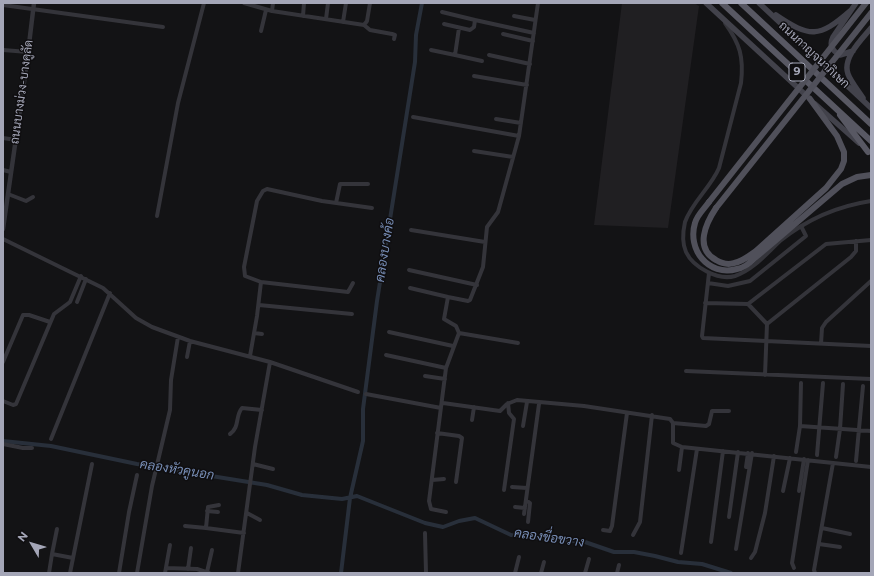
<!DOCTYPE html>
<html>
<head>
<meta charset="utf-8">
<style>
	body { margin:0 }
	#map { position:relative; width:874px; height:576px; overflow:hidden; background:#131315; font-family:Montserrat,sans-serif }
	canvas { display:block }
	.frame { position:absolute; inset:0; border:4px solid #a4a6b7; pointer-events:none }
	.north { position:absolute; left:12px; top:524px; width:40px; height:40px; -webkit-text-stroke:3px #0f0e10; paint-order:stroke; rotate:308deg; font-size:11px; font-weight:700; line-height:16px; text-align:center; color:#a4a6b7 }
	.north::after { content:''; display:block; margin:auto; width:14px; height:18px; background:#a4a6b7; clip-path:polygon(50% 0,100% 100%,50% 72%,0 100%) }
</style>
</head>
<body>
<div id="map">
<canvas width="874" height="576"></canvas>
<div class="frame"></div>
<div class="north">N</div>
</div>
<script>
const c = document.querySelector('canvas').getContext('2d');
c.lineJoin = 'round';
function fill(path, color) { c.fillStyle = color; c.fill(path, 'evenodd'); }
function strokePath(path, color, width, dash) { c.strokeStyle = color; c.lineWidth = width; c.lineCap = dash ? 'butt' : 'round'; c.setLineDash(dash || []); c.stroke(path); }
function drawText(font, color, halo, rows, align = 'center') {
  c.font = font + ' Montserrat,Sarabun,sans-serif'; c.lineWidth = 3; c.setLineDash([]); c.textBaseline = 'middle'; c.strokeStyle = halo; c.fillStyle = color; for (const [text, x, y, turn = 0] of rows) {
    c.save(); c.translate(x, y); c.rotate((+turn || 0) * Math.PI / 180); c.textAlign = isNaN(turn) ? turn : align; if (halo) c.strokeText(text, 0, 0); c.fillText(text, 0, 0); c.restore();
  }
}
const built = new Path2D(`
	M622 3H694L699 6 668 228 594 225Z`);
const canal = new Path2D(`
	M3 441 51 446 137 464 267 485 302 495 342 499 357 496 425 523 443 527 459 521 475 518 511 535 585 542 614 552H634L655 556 678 562 702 564 731 573
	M341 573 350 498 363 441V409L377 301 415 62 416 35 422 3`);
const minor = new Path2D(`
	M244 3 272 11 364 25 370 30 392 34 395 35 394 39
	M3 5 163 27
	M272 11 273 3
	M442 12 475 20
	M303 16 304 3
	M514 16 535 20
	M326 19 328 3
	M343 22 346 3
	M725 23C740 44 744 57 741 83L719 168C711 187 692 202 685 222 683 231 682 243 686 252 693 267 718 281 735 276 753 270 766 254 780 241 806 220 838 206 871 201
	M444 24 470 30 474 27 475 20 534 33
	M364 25 367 21 370 3
	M459 28 455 55 482 61
	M261 31 266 10
	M503 34 533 41
	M3 50 28 52
	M431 50 455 55
	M489 55 530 64
	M474 76 527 85
	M413 117 519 136
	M496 119 521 123
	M3 138 16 140
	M474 151 513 157
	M3 170 11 172
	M8 194 26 201 33 197
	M336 203 340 184H368
	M157 216 178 103 204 3
	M411 230 485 242
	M3 239 103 288 136 318 152 327 190 341 270 362 358 392
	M409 270 477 285
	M709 273 702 336 703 338 871 346
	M353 283 348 292 261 282 245 276 244 267 257 201 263 191 267 189 322 201 372 208
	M708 283 728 286 750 281 806 236 801 226
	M410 288 448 297
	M77 302 86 279
	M705 303 748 304 826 244 871 240
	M748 304 767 324 765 375
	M259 305 352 314
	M767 324 851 257 856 251V241
	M389 332 453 346
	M254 333 262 334
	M459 333 518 343
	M821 344 822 328 826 322 871 281
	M386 355 446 368
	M250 356 257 316 261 282
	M187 357 190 341
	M3 362 23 315H29L50 322
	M686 371 871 379
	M425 376 445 379
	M366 394 441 408
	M3 401 13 405 16 404 54 314 70 302 81 276
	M443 403 500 411 507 404 517 400 584 406 670 419 673 423V443L682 447 871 467
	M472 420 474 407
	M673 423 706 426 709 424 712 411H729
	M523 426 527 402
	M800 426 871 431
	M437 433 459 436 462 438 456 482
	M230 434C240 427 235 416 242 408L262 410
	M51 439 110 293
	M3 444 23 448H32
	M796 452 800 426 801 383
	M817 455 823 383
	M836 457 840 429 843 384
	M856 461 863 386
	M253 464 273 469
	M746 467 748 453
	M679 470 682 447
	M432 480 444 479
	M512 487 527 488
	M504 490 514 419 509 413 508 403
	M783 491 790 458
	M799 491 804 459
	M526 500 530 503 528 522
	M219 505 208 507 206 528 244 533
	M515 507 525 508
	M207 511 218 512
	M446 512 431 509 429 501 446 368 459 333 456 326 444 319 448 297 468 301 470 300 483 267 487 227 498 212 519 136 538 3
	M247 513 260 520
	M524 514 539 404
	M729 517 738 452
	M185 526 206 528
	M822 528 850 534
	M603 530 610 531 612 526 627 413
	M425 533 426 573
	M633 535 640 522 652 415
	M711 542 723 451
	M819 544 840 547
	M736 549 752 453
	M681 553 697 449
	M52 554 57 529
	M751 558 755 552 765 513 774 456
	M166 568 197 569 209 573
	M794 568 792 563 808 460
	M188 569 191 548
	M207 572 212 550
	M49 573 52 554 73 558
	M70 573 92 464
	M119 573 129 512 137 475
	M137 573 152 486 170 410 171 380 178 337
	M165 573 170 545
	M238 573 255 447 270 362
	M515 573 519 557
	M541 573 544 562
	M585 573 589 559
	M617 573 619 565
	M815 573 814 570 833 463`);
const tertiary = new Path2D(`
	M3 229 27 61 34 3`);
const secondary = new Path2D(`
	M706 3 809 98
	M759 3 871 108
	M776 15C810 38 819 38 850 11
	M853 51 840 55C832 51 829 45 833 37L856 3
	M863 98C858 90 851 82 848 74 842 58 862 39 871 28
	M815 104 859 143`);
const primary = new Path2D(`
	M709 202C704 209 697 215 695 223 687 249 708 277 737 269 744 268 750 263 755 258L842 184 857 177 871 175
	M716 208C706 223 694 248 716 260 721 263 728 265 734 263 742 262 749 256 756 251L826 188 841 169 844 161V152L837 136 810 99`);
const trunk = new Path2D(`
	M722 3 871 141
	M741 3 871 124
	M840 115 868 152`);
const primaryBridge = new Path2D(`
	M709 202 866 3
	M716 208 871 13`);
const shields = [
	[797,72,16]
];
const shieldNames = [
	["9",797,72]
];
const streetNames = [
	["ถนนกาญจนาภิเษก",814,55,43],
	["ถนนบางม่วง-บางคูลัด",22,92,-82]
];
const waterNames = [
	["คลองบางค้อ",385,250,-81],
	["คลองหัวคูนอก",177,470,9],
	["คลองขื่อขวาง",549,538,8]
];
fill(built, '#201f22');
strokePath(canal, '#282f3a', 4);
strokePath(minor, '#34343a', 4);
strokePath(tertiary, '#34343a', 4.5);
strokePath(secondary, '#42424b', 5.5);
strokePath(primary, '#50505a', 6);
strokePath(trunk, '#585863', 6);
strokePath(primaryBridge, '#50505a', 6);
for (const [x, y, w] of shields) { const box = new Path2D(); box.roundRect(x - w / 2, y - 9, w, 18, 3); c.fillStyle = '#0f0e10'; c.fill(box); strokePath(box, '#a4a6b7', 1); }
drawText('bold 11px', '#a4a6b7', null, shieldNames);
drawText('12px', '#a4a6b7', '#0f0e10', streetNames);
drawText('italic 13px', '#778db5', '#0f0e10', waterNames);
</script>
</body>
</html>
